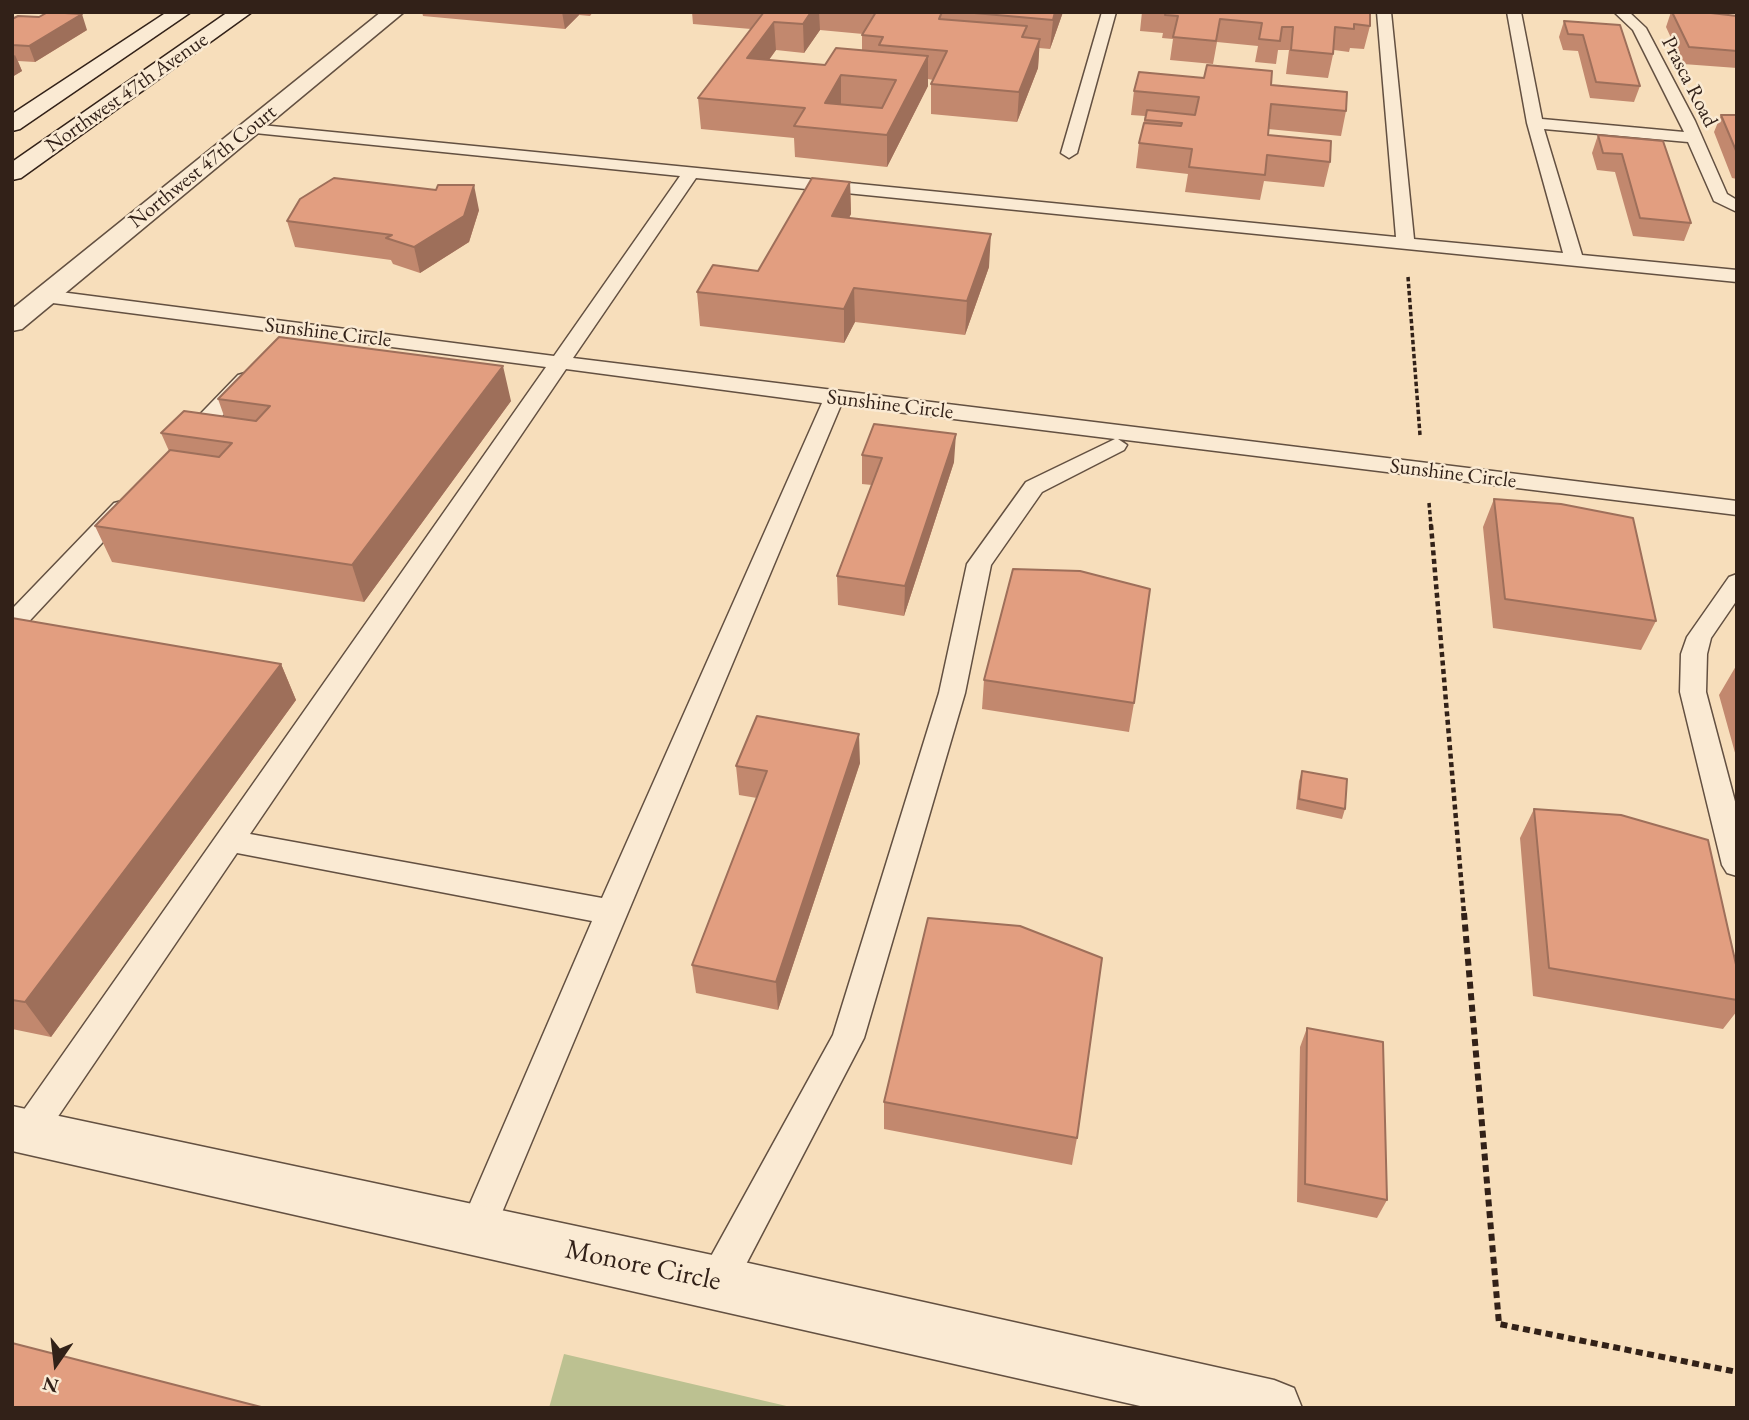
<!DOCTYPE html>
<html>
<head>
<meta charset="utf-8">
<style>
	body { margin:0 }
	#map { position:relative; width:1749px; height:1420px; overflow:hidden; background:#f7debb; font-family:"EB Garamond",serif }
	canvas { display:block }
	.frame { position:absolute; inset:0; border:14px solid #322118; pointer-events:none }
	.north { position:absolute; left:21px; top:1329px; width:70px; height:70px; -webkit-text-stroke:5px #faead3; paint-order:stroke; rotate:194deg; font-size:19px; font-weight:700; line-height:28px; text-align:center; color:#322118 }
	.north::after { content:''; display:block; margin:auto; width:24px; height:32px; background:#322118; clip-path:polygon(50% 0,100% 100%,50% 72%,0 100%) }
</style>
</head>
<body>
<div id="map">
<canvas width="1749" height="1420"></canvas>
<div class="frame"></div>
<div class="north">N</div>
</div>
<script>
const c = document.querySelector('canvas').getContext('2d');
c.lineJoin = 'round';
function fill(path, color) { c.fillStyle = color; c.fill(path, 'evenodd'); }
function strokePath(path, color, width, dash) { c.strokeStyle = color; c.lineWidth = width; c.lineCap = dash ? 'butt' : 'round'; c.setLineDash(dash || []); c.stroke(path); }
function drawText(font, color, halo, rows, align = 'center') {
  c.font = font + ' "EB Garamond",serif'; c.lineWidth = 5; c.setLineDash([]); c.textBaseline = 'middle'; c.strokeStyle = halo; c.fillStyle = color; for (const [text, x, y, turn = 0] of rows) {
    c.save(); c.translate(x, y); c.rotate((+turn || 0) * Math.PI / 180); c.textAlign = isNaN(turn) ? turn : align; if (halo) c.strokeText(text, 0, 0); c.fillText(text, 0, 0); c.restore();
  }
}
const green = new Path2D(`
	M564 1354 795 1408H549Z`);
const pathFar2 = new Path2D(`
	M1408 277 1420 435
	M1429 503 1431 526`);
const pathFar1 = new Path2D(`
	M1431 525 1464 914`);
const path = new Path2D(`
	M1464 913 1499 1324 1737 1372`);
const lane = new Path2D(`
	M1102 12H1116L1077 153 1069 158 1061 153Z
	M1377 12H1391L1414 239 1563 253 1527 123 1507 12H1521L1542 119 1684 132 1633 30 1614 12H1629L1646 28 1695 121 1727 194 1737 200V212L1714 201 1688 142 1544 129 1582 255 1737 270V282L696 178 573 358 1737 501V515L1118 439 1127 445 1124 450 1042 492 991 565 965 693 864 1038 730 1295 717 1300 704 1295 699 1282 704 1269 833 1035 939 693 967 564 1026 482 1115 439 841 405 490 1241 477 1246 464 1241 459 1229 592 921 237 853 40 1143 28 1147 16 1143 12 1129 16 1121 546 367 45 302 38 300 36 296 38 292 45 290 554 356 680 176 245 132 243 129 245 126 251 124 1396 237ZM566 369 822 403 602 898 250 834Z
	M245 373 252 375 255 379 252 383 196 445H180L177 440 180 435 238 375Z
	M122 501 130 503 133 508 130 513 21 630 12 632V609L114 503Z
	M1737 574V600L1711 638 1707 654 1706 692 1737 809V876L1727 873 1722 865 1680 692 1681 654 1687 637 1729 577Z`);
const street = new Path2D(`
	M381 12H404L22 329 12 331V309Z
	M12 1106 717 1256 1274 1380 1294 1388 1302 1408H1149L12 1151Z`);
const secondary = new Path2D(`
	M167 12H191L20 129 12 131V114Z
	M228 12H252L21 178 12 180V162Z`);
const wall = new Path2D(`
	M422 12H593L590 16 579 15 565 29 423 16Z
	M692 12H1063L1050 49 1039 48 1038 68 1017 122 931 114V84L933 80 928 79V86L887 167 795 157 794 138 701 129 698 98 751 29 693 24ZM820 30 863 34 862 35V50L825 65 769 60 776 50 804 53Z
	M1142 12H1370V26L1364 49 1350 48 1349 52 1334 50 1328 78 1286 74 1289 50H1278L1276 64 1255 62 1258 46 1217 42 1213 64 1170 60 1173 39 1162 38 1163 33 1140 31Z
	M1671 12 1711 13 1737 16V68L1683 64 1666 27Z
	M12 19 87 30 35 62 18 61 22 71 12 77Z
	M1564 21 1620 25 1640 86 1634 102 1590 98 1578 51 1563 50 1559 37Z
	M1271 85 1346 111 1341 136 1268 129V135L1330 162 1324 187 1264 181 1260 200 1185 192 1188 174 1136 168 1139 143 1145 116 1131 115 1134 91Z
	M1721 115H1737V179L1732 178 1714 132Z
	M1598 135 1663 141 1691 223 1684 241 1633 236 1615 172 1597 170 1592 153Z
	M850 182 851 214 849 218 989 267 965 335 855 322 844 343 700 326 697 292 758 271Z
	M479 210 469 242 420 273 393 264 391 260 295 247 287 221Z
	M218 399 511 401 364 602 112 562 95 526 169 451 161 433 224 416Z
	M862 455 954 462 904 616 838 605 837 576 872 485 862 484Z
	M1494 499 1656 621 1641 650 1493 628 1483 527Z
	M12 618 281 664 296 700 51 1037 12 1029Z
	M1736 666H1737V760L1719 695Z
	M984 680 1134 703 1129 732 982 709Z
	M860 763 778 1010 696 993 692 965 757 798 739 795 736 766Z
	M1302 771 1345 809 1342 819 1296 809 1299 781Z
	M1534 809 1737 969V1011L1723 1029 1533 996 1520 838Z
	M1307 1028 1387 1200 1377 1218 1297 1202 1300 1047Z
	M884 1102 1077 1138 1072 1165 884 1129Z`);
const shadedWall = new Path2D(`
	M562 12H579V15L565 29Z
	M811 12H819L820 30 804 53 803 24Z
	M1055 12H1063L1050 49 1053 20Z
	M82 14 87 30 35 62 29 46Z
	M774 22 776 50 749 87 747 58Z
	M1040 39 1038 68 1017 122 1019 92Z
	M15 55 22 71 12 77V57Z
	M928 56V86L887 167V135Z
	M841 75V105L825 103Z
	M850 182 851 214 832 249V216Z
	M474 185 479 210 469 242 420 273 414 247Z
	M991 234 989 267 965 335 967 301Z
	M854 288 855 322 844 343V309Z
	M503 366 511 401 364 602 352 565Z
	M956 434 954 462 904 616 905 586Z
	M281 664 296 700 51 1037 25 1002Z
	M859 734 860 763 778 1010 776 982Z`);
const building = new Path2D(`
	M48 12 82 14 29 46 12 45V19L18 16 39 17Z
	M764 12H811L803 24 774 22 747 58 825 65 836 48 928 56 887 135 794 126 805 108 698 98ZM841 75 896 80 882 108 825 103Z
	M876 12H942L939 19 1027 26 1022 37 1040 39 1019 92 931 84 947 51 879 45 883 37 862 35Z
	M963 12H1055L1053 20Z
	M1166 12H1370V26L1354 24V29L1335 27 1333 54 1291 50 1293 27H1282L1280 41 1259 39 1262 23 1220 19 1216 41 1173 37 1178 16 1165 15Z
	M1672 12 1711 13 1737 16V51L1689 47Z
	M1564 21 1620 25 1640 86 1596 82 1583 35 1568 34Z
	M1207 65 1272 71 1271 85 1347 92 1346 111 1271 104 1268 135 1331 141 1330 162 1267 155 1265 175 1189 167 1192 149 1139 143 1144 123 1181 126 1182 123 1145 120 1147 110 1195 115 1199 97 1134 91 1139 72 1204 78Z
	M1721 115H1737V153Z
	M1598 135 1663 141 1691 223 1640 218 1622 154 1603 153Z
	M334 178 436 190 438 185H474L464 216 414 247 386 238 392 235 287 221 300 199Z
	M812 178 850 182 832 216 991 234 967 301 854 288 844 309 697 292 713 265 758 271Z
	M279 337 503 366 352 565 95 526 170 450 219 457 232 443 161 433 184 411 256 421 270 406 218 399Z
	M874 424 956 434 905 586 837 576 882 458 862 455Z
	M1494 499 1561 504 1633 518 1656 621 1505 599Z
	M1013 569 1080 571 1150 589 1134 703 984 680Z
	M12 618 281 664 25 1002 12 1000Z
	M757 716 859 734 776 982 692 965 767 771 736 766Z
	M1302 771 1347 779 1345 809 1299 799Z
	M1534 809 1621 815 1708 840 1737 969V1000L1549 968Z
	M928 918 1020 926 1102 958 1077 1138 884 1102Z
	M1307 1028 1383 1042 1387 1200 1305 1184Z
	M12 1343 265 1408H12Z`);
const farStreetnames = [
	["Prasca Road",1689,82,63],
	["Northwest 47th Avenue",127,93,-35],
	["Northwest 47th Court",203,167,-39],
	["Sunshine Circle",328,333,7],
	["Sunshine Circle",890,405,7],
	["Sunshine Circle",1453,474,7]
];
const nearStreetnames = [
	["Monore Circle",643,1266,12]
];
fill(green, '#bcc191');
strokePath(lane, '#635041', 3);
strokePath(street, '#635041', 3);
strokePath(secondary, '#322118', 3);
strokePath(pathFar2, '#322118', 3.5, [4.5, 2.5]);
strokePath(pathFar1, '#322118', 4.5, [5, 3.5]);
strokePath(path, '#322118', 6, [7, 4.5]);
fill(lane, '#faead3');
fill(street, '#faead3');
fill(secondary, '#faead3');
fill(wall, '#c2886e');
fill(shadedWall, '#9e6f5a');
fill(building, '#e29e80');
strokePath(building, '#9e6f5a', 2);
drawText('21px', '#322118', '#faead3', farStreetnames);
drawText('28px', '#322118', '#faead3', nearStreetnames);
</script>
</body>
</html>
